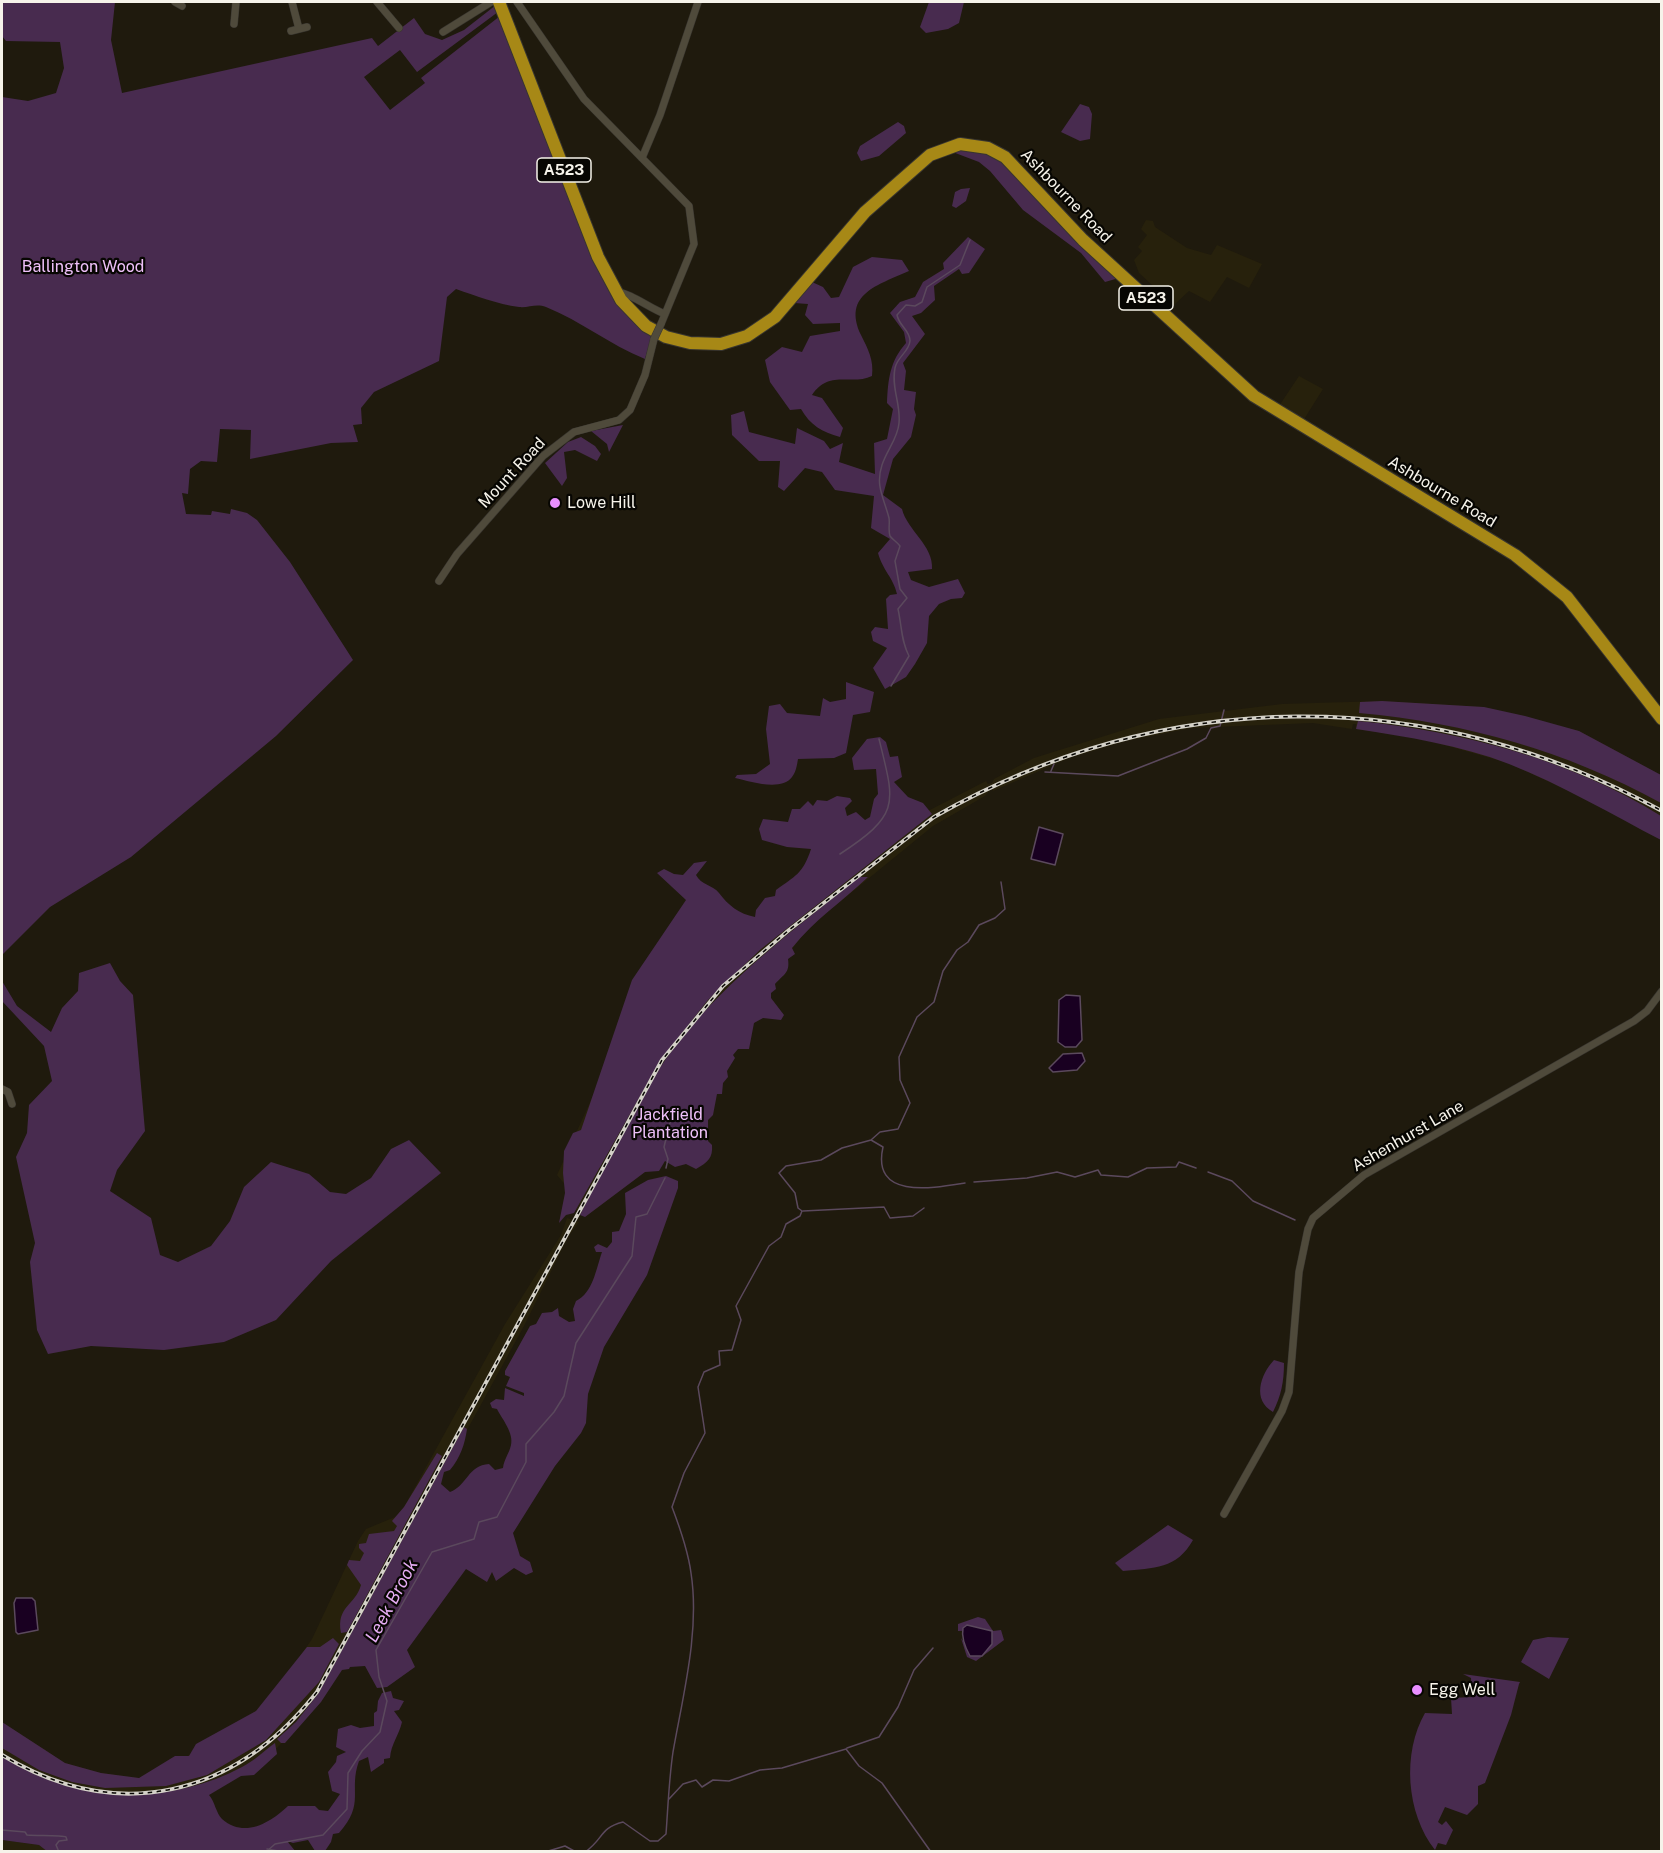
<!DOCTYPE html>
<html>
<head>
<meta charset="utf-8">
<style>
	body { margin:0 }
	#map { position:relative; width:1663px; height:1853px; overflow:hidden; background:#1f1a0d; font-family:"Public Sans",sans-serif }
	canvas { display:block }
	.frame { position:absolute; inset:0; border:3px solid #f6f3ea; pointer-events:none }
</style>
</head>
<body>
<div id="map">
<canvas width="1663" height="1853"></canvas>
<div class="frame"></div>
</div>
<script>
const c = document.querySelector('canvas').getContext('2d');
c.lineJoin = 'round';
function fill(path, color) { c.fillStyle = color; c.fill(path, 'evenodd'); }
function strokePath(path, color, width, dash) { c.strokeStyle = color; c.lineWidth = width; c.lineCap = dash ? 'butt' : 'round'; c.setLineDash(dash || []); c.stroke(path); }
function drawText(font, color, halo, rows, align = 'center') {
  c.font = font + ' "Public Sans",sans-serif'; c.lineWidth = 4.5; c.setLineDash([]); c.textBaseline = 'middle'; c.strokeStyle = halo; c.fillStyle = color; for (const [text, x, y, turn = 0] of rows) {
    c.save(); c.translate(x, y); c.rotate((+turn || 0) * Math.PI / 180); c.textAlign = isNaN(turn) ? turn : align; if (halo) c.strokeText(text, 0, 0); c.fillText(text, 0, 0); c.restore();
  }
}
const built = new Path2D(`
	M1146 220 1153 221 1155 227 1187 248 1211 255 1217 245 1262 264 1249 288 1227 277 1210 302 1189 291 1174 305 1139 273 1134 260 1142 251 1138 247 1147 235 1141 229Z
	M1299 376 1323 389 1303 421 1279 406Z
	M1382 701 1484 707 1579 731 1661 775V839L1569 791 1508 763 1423 739 1356 729V724H1353L1352 729 1313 723 1191 728 1126 741 1069 758 993 791 992 788 985 796 933 826 809 927 587 1213 570 1209 566 1186 557 1175 596 1089 630 1044 926 812 986 781 988 784 992 783 994 779 1034 758 1159 719 1282 704Z
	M567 1218 579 1222 568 1237 524 1326 420 1516 346 1663 321 1702 276 1749 277 1754 199 1800 2 1805V1722L65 1763 101 1773 139 1778 157 1776 256 1711 292 1668 312 1639 358 1541 366 1529 395 1517 404 1507 505 1324 561 1235Z
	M2 1840 39 1845 48 1851H2Z`);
const green = new Path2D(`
	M2 2H115L111 40 122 93 372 38 378 46 414 18 425 34 442 40 464 30 496 5 498 12 417 72 400 50 364 77 390 110 425 83 421 78 500 16 624 311 652 336 645 359C610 345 581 321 546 307 536 303 529 308 519 307 497 304 476 296 456 289L447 297 439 361 374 392 361 408 362 424 353 425 358 442 331 443 250 459 251 430 220 429 217 462 201 461 190 469 188 494 182 493 186 514 211 515 212 511 230 514 231 509 247 513 257 520 290 562 353 660 276 736 131 857 50 907 2 955V97L28 101 56 93 64 68 60 42 6 41 2 36Z
	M929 2H964L959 23 948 29 926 33 920 27Z
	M1080 104 1089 107 1092 114 1090 139 1080 141 1061 132Z
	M898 122 904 126 906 133 879 156 861 161 857 153 860 146Z
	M965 147 995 155 1119 278 1105 282 1081 253 1023 210 990 171 979 162 950 151Z
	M970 188 966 201 956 208 952 206 955 192 961 189Z
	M968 237 985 249 969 273 962 274 959 269 934 286 935 300 921 313 912 316 925 334 903 363 906 371 904 390 916 392 914 409 916 415 911 437 893 459 883 495 902 509C907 530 934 546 932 569L908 572 911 580 929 587 958 579 965 593 962 598 951 599 939 604 929 616 927 643 915 664 906 677 885 689 873 668 887 648 873 641 871 632 875 627 888 629 886 599 890 595 897 594C893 577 883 571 878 553L890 539 871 528 874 496 835 490 822 472 805 468 784 491 778 487 780 461H759L732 435 731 415 744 411 749 432 795 444 797 428 824 441 830 449 843 443 839 462 875 474 874 443 887 439 893 409 887 403C888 379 890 361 906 343L904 332 890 313 900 302 915 297 923 282 944 269 943 263Z
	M872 257 902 260 909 271C878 285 842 294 861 335 868 349 874 360 872 376 852 386 829 369 812 395L822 398 843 428 840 437C822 432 810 425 801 409L790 410 770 382 765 360 782 347 802 352 810 336 840 331V323L813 324 805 315 808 304 794 303 812 282 823 287 831 298 839 297 853 267Z
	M623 425 609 452 607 444 591 431Z
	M581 437 595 446 601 454 597 461 575 450 564 452 567 478 562 486 545 463 568 442Z
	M846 682 874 692 870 712 853 715 846 753 834 758 798 759C797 765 796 772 792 777 781 792 749 781 735 778L737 775 756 774 770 764 766 729 769 706 780 704 787 713 820 716 823 698 830 702 846 699Z
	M1382 701 1484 707 1525 716 1579 731 1661 775V803C1566 751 1467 723 1359 713L1360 702Z
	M1358 721C1462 731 1572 760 1661 816V840C1611 814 1562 785 1509 764 1460 745 1408 737 1356 729Z
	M880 737 886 742 890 757 898 756 902 777 894 782 908 797 923 803 932 814 761 949 708 1000 660 1061 574 1213 566 1215 559 1223 565 1193 563 1173 564 1151 573 1133 581 1130 632 980 686 900 657 873 664 869 674 874 683 875 694 863 707 861 696 875C701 885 713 885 719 893 728 905 739 914 755 917L756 910 765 898 775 896 776 890C795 876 803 874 811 849L787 847 762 840 759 829 763 819 788 822 792 809H800L808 801 813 806 817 800 827 801 837 796 850 798 852 801 845 808 847 816 856 812 865 820 870 817 874 799 878 794 876 769 854 770 852 758 867 739Z
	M859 877H868C843 901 814 920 792 948L795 954 788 959C790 973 784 974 775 984L776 989 771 993V998L784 1015 781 1020 763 1018 754 1023 749 1049H738L733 1055 735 1058 727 1071 728 1077 723 1083 722 1094H717L713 1115 708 1120V1141L712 1145C713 1158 708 1162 696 1169L686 1164 675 1167 665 1161 659 1171 645 1172 585 1217 580 1215C610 1156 639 1092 680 1040 731 976 796 928 859 877Z
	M110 963 120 981 133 995 145 1131 117 1170 110 1191 151 1218 160 1255 178 1262 211 1246 230 1221 244 1187 271 1162 309 1174 330 1192 346 1194 371 1178 391 1149 409 1140 441 1173 331 1261 276 1320 224 1342 164 1350 91 1346 48 1354 37 1330 30 1262 35 1243 16 1157 27 1133 29 1105 52 1081 44 1046 2 1001V981L17 1006 51 1032 62 1008 78 991 79 973Z
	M666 1176 678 1181V1188L647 1275 604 1347 588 1394 586 1423 581 1433 555 1466 513 1533 520 1556 530 1562 533 1572 526 1575 514 1568 496 1581 492 1572 487 1582 466 1569 407 1650 415 1667 387 1687 377 1688 365 1666 350 1667 349 1669 342 1670 321 1702 285 1743H281L277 1739 296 1722 318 1694 464 1427 467 1429C465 1444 460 1458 450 1470L444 1472 441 1484 450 1492C467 1486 468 1465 489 1464L495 1470 503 1468C504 1459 509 1454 511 1445 514 1433 502 1419 497 1409L492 1408 490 1403 496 1399 504 1400 505 1388 524 1396V1393L506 1386 510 1377 505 1375V1371L530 1326 536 1324 542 1313 552 1312 558 1308 559 1316 569 1322 575 1321 573 1309 576 1301C593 1293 596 1269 602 1252H596L594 1247 598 1244 607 1248 612 1242V1232L619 1231 626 1214 625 1193 648 1180Z
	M1274 1360 1284 1363C1284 1382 1281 1396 1273 1412 1252 1400 1260 1375 1274 1360Z
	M437 1453 442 1456 347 1632 341 1633C336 1606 355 1606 361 1585L347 1565 349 1560 360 1561 364 1553 359 1548V1544L366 1543 369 1534 394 1531 397 1526 392 1521 404 1507Z
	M1168 1525 1193 1540C1177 1569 1154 1568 1123 1571L1115 1563Z
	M978 1617 985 1619 993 1631 1001 1630 1004 1640 976 1661 967 1657 961 1638 969 1650 989 1630 958 1631V1624Z
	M1548 1637 1569 1638 1549 1679 1521 1662 1533 1640Z
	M333 1638 339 1644 319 1682 266 1740 207 1775 166 1786 105 1788 72 1782 39 1770 2 1748V1722L65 1763 101 1773 139 1778 175 1756H189L196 1744 256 1711 307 1647H320Z
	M1463 1674 1520 1682 1519 1684 1511 1715 1485 1783 1478 1786V1804L1467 1815 1445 1807 1438 1822 1442 1825 1446 1821 1453 1830 1446 1845 1438 1843 1435 1850C1406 1813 1402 1753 1425 1713L1452 1714 1451 1698 1472 1697 1471 1678Z
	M391 1691 393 1698 404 1701 399 1710 394 1711 402 1722C399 1735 391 1744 390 1758L384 1759V1763L371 1772 368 1757 359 1761C348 1791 366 1803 339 1833L333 1834 331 1842 325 1851H315L308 1840 293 1843 287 1841 296 1852H48L39 1845 2 1840V1757C75 1800 165 1808 242 1767 254 1761 264 1751 275 1743L277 1754 254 1775 241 1776 209 1795C215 1802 216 1813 222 1819 245 1839 271 1822 288 1806H315L319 1810 328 1811 340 1794 332 1791 328 1772 336 1762 337 1756 346 1752 336 1747 338 1729 351 1725 360 1728 374 1726V1713L377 1711 378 1701 382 1693Z`);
const water = new Path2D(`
	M1039 827 1063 834 1055 865 1031 859Z
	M1066 995 1080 996 1082 1040 1076 1047H1065L1058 1042 1059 1000Z
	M1082 1053 1085 1061 1077 1070 1053 1072 1049 1068 1063 1054Z
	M16 1598H32L35 1601 38 1630 18 1634 16 1632 14 1603Z
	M967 1625 992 1631V1644L982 1656H970C965 1647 961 1638 963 1628Z`);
const stream = new Path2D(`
	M891 686 909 656C901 641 902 627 898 609L907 598 900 589 895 561 900 546C897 542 892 539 890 536 888 531 890 523 889 518 884 498 875 486 882 465 887 450 898 438 899 423 901 404 891 388 895 368 897 357 909 352 910 341 910 330 899 326 897 315L906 305 915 306 922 302 927 287 960 265 970 240
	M1051 771 1054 764
	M1045 772 1118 776 1187 749 1206 738 1211 728 1220 726 1224 710
	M840 854C901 814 895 804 879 739
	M871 1140 883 1147C871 1200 934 1188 965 1183
	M666 1168 668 1159 664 1147 674 1106
	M1208 1172 1232 1181 1253 1201 1295 1220
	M974 1182 1027 1178 1057 1172 1075 1177 1098 1170 1101 1175 1128 1177 1147 1168 1176 1167 1179 1162 1196 1168
	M803 1211 884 1207 890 1218 913 1216 924 1208
	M847 1748 879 1737 898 1707 914 1670 933 1648
	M669 1799 683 1784 696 1780 702 1787 713 1780 729 1781 760 1770 782 1768 846 1749 859 1766 882 1783 931 1852
	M2 1830 25 1832 27 1835C36 1836 61 1835 66 1837L67 1840 59 1841 56 1845 59 1852
	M267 1849 284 1852
	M266 1852 275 1844 323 1835 347 1809 348 1773 362 1751 380 1732 387 1701 379 1677 376 1650 432 1552 474 1539 479 1522 497 1517 526 1462V1444L554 1412 564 1396 576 1343 632 1256 636 1217 647 1214 665 1178
	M545 1852 565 1846 576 1852
	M585 1852C604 1839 599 1828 623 1822L650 1841H658L666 1834C668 1807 669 1779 673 1752 683 1695 700 1631 691 1573 688 1550 680 1528 672 1507L684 1473 705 1433 698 1387 704 1372 720 1365 719 1351 732 1350 741 1320 736 1306 769 1246 781 1237 786 1224 800 1216 802 1211 798 1208 795 1193 779 1173 786 1166 821 1160 842 1148 871 1140 880 1132 898 1129 910 1103 900 1080 899 1057 917 1017 934 1002 943 971 957 950 968 942 979 925 995 918 1005 909 1001 882`);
const street = new Path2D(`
	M175 2 182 6
	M292 2 299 29
	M377 2 399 28
	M517 2 584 99 689 206 694 244 661 324
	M234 24 236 2
	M291 31 307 27
	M443 32 491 2
	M642 158 660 115 698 2
	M616 292C631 293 649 308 665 314
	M439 581 457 554 543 456 574 432 619 420 630 410 645 375 654 339
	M2 1089 8 1092 12 1104
	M1224 1514 1282 1411 1289 1392 1299 1272 1308 1229 1313 1218 1364 1175 1634 1021 1647 1011 1662 991`);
const highway = new Path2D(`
	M499 2 598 257 621 300 646 326 666 337 690 343 721 344 747 336 775 317 865 212 930 155 960 144 988 148 1005 157 1083 240 1254 396 1515 555 1567 597 1662 719`);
const rail = new Path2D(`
	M2 1755C118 1825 234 1797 317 1692L662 1060 723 986 789 930 934 817C1166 685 1427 683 1662 811`);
const streetBridge = new Path2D(`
	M654 339 661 324`);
const markers = [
	[555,503,6,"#e88eff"],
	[1417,1690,6,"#e88eff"]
];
const shields = [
	[564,170,54],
	[1146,298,54]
];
const shieldNames = [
	["A523",564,170],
	["A523",1146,298]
];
const streetNames = [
	["Ashbourne Road",1066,196,46],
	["Mount Road",512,473,-47],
	["Ashbourne Road",1442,492,31],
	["Ashenhurst Lane",1408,1136,-30]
];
const parkNames = [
	["Ballington Wood",83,267],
	["Jackfield",670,1115],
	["Plantation",670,1133]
];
const poiNames = [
	["Lowe Hill",567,503],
	["Egg Well",1429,1690]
];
const waterNames = [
	["Leek Brook",392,1601,-62]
];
fill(built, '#27210c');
fill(green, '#482b4f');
fill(water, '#190021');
strokePath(water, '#5b495d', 1.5);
strokePath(stream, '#5b495d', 1.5);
strokePath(street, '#38352f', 8);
strokePath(highway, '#38352f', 14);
strokePath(street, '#4f4a3b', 7);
strokePath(highway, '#a78816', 12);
strokePath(rail, '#d4d1c8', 4);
strokePath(rail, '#070602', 1.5, [4.5]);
strokePath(streetBridge, '#38352f', 8, []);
strokePath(streetBridge, '#4f4a3b', 7);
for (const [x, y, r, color] of markers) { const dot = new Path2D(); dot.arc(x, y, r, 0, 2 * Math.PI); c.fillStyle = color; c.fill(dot); strokePath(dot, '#070602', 2); }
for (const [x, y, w] of shields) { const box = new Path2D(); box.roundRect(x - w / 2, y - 12, w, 24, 4.5); c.fillStyle = '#070602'; c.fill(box); strokePath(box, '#f6f3ea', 1.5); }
drawText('bold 15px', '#f6f3ea', null, shieldNames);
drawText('16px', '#f6f3ea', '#070602', streetNames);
drawText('16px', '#eec0f9', '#070602', parkNames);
drawText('16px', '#f6f3ea', '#070602', poiNames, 'left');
drawText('italic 18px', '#e5acf3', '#070602', waterNames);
</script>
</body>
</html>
